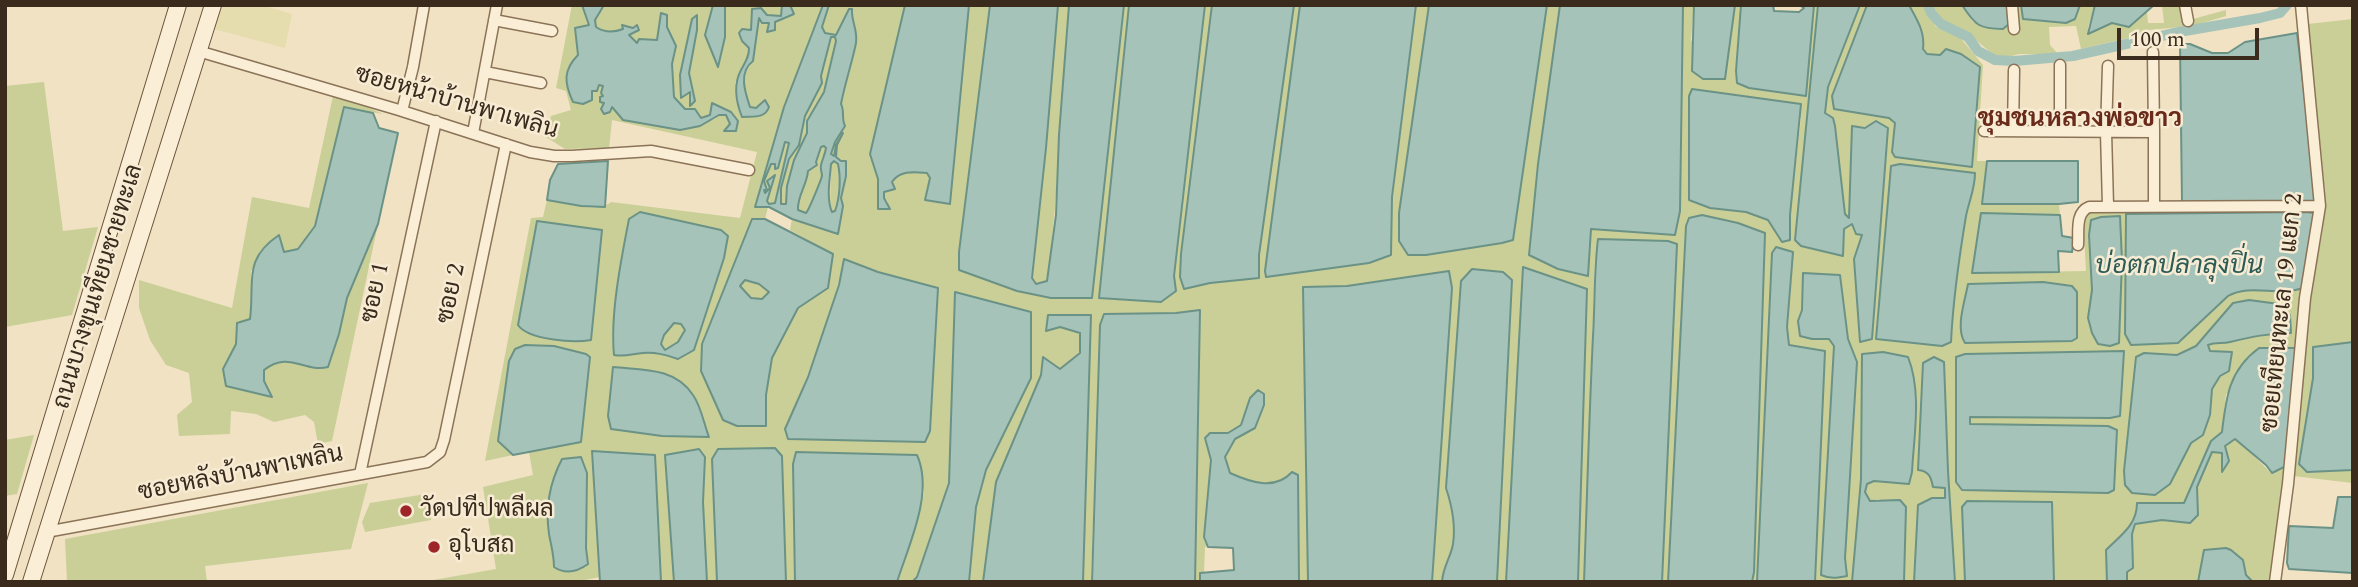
<!DOCTYPE html>
<html>
<head>
<meta charset="utf-8">
<style>
	body { margin:0 }
	#map { position:relative; width:2358px; height:587px; overflow:hidden; background:#f0e2c3; font-family:Spectral,serif }
	canvas { display:block }
	.frame { position:absolute; inset:0; border:7px solid #3a2b1d; pointer-events:none }
	.scale { position:absolute; left:2117px; top:28px; width:142px; height:32px; box-sizing:border-box; border:4px solid #3a2b1d; border-top:0; padding-left:9px; font-size:21px; line-height:24px; white-space:nowrap; color:#3a2b1d; -webkit-text-stroke:5px #f7ecd3; paint-order:stroke }
</style>
</head>
<body>
<div id="map">
<canvas width="2358" height="587"></canvas>
<div class="frame"></div>
<div class="scale">100 m</div>
</div>
<script>
const c = document.querySelector('canvas').getContext('2d');
c.lineJoin = 'round';
function fill(path, color) { c.fillStyle = color; c.fill(path, 'evenodd'); }
function strokePath(path, color, width, dash) { c.strokeStyle = color; c.lineWidth = width; c.lineCap = dash ? 'butt' : 'round'; c.setLineDash(dash || []); c.stroke(path); }
function drawText(font, color, halo, rows, align = 'center') {
  c.font = font + ' Spectral,Sarabun,serif'; c.lineWidth = 5; c.setLineDash([]); c.textBaseline = 'middle'; c.strokeStyle = halo; c.fillStyle = color; for (const [text, x, y, turn = 0] of rows) {
    c.save(); c.translate(x, y); c.rotate((+turn || 0) * Math.PI / 180); c.textAlign = isNaN(turn) ? turn : align; if (halo) c.strokeText(text, 0, 0); c.fillText(text, 0, 0); c.restore();
  }
}
const farmland = new Path2D(`
	M222 5H262L292 14 285 48 214 29Z`);
const green = new Path2D(`
	M572 5H582L590 25 575 28 578 55 592 91H597L599 85 603 86 604 96 600 102 618 112 656 125 680 130 715 119 719 115H727L736 131 738 121 730 112 720 106 710 115 701 118 685 109 674 97 672 64 676 46 661 14 657 40 639 39 637 43 629 35 633 28 622 26 623 29C613 33 605 33 596 27L595 20 604 5H713L705 35 718 66 725 37V5H782V16L767 15 752 9V30L742 41 749 48V57L735 83 753 116 760 117 756 109 750 107 745 91V72L755 51 759 17 769 23 767 31 775 22 794 14 790 5H823L784 107 756 206 768 207 765 219H752L702 344 766 426V395L772 358 798 308 828 288 833 254 790 230 792 219 838 234 843 206 841 198 846 176V161H841L836 158V146L834 157 831 155 835 142 845 126C841 118 845 112 841 104 846 78 864 41 851 16H845L836 35 825 33 822 27 829 5H905L870 153 878 179V209L883 208 888 202 884 198V192L892 186 896 176 911 171 927 173 930 178 925 200 950 204 969 5H990L959 252V269L1092 298 1124 5H1129L1099 298 1176 291 1174 276 1205 5H1212L1181 254 1184 289 1210 283 1259 277V255L1294 5H1300L1265 271 1391 255 1392 197 1416 5H1429L1399 213V241L1426 255 1502 243 1513 239 1547 5H1560L1538 164 1529 255 1558 269 1583 274 1590 228 1675 234 1680 211 1683 5H1694L1691 40 1725 79 1735 5H1741L1736 71 1737 83 1749 88 1806 95 1814 5H1818L1810 104 1843 239 1844 229 1852 224 1862 235 1859 246 1880 244 1888 128 1852 126 1849 219 1845 214 1835 126 1833 118 1825 113 1828 87 1860 5H1867L1832 96 1834 109 1889 118 1895 123 1892 152 1972 166 1980 67 1940 55H1927L1923 49C1925 31 1917 20 1909 5H1923L1936 27 1958 35 1983 65 1977 161H1987L1982 203 2059 204 2060 215 1981 213 1972 273 2086 271 2083 217 2094 211 2317 208 2297 348 2226 394 2222 432 2211 441 2184 503H2137V515L2128 528 2106 550 2107 582H2054L2053 509 1962 507 1965 582H1955L1948 471 1944 363 1934 357 1919 470 1925 471 1945 488V498H1932L1918 505 1914 582H1904L1906 507 1878 499 1870 501 1865 492 1867 484 1874 481 1909 483 1913 371 1907 357 1883 352 1862 354 1861 479 1852 582H1815L1825 351 1789 346 1777 247 1772 253 1757 582H1752L1754 572 1765 233 1738 223 1689 218 1686 226 1668 582H1662L1676 244 1595 259 1584 582H1578L1587 289 1523 268 1506 582H1497L1512 280 1487 271 1472 269 1446 488C1452 506 1456 524 1453 544 1451 557 1443 565 1442 582H1432L1452 288 1449 272 1347 286 1303 287 1308 582H1299L1298 475C1290 477 1284 481 1276 483 1262 488 1242 479 1230 473L1225 457 1235 439 1255 428 1250 398 1241 425 1228 433H1210L1205 438 1211 459 1204 537 1208 547H1205L1204 573 1200 574V582H1195L1200 310 1100 325 1091 582H1083L1090 315H1049L1060 327 1080 333V353L1060 370 1043 357 1041 375 996 482 983 582H969L976 507 986 470 1031 378 956 292 949 483 917 577 912 582H897L924 493 917 455 796 452 793 464 795 582H786L782 456 712 459 717 582H707L703 502 705 458 694 449 665 455 674 582H661L655 455 593 451 600 577 575 582H422L496 569 483 487 533 475 529 452 581 441 509 361 498 441 513 455 485 461 531 218 543 217 547 200C566 203 596 214 611 202L740 218 757 152 612 120 609 148 565 149 546 137 551 116 571 110 566 91 556 88ZM697 16V30L689 73 690 105V91L682 97 680 88ZM1692 89 1718 93 1801 118 1790 215V240L1782 241 1768 220 1746 212 1710 208 1689 200V96ZM1900 164 1974 173C1975 189 1969 200 1966 216 1959 258 1953 300 1951 342L1891 166ZM2120 216 2122 261 2119 343 2088 318 2092 290 2089 235 2091 220ZM629 219 727 236 724 258 695 349 678 359C666 355 656 352 643 353 632 354 625 357 614 355L612 336ZM2125 229 2293 292 2238 290 2228 296 2178 343 2131 345 2125 334ZM844 259 878 272 785 428C809 374 832 318 844 259ZM1829 274 1840 275 1848 339 1857 362 1845 558 1847 576 1821 574 1834 346 1829 339H1812L1798 321 1817 275ZM2233 303 2290 333C2269 333 2250 337 2229 342 2222 344 2216 342 2208 345L2220 376 2212 389 2210 415 2203 435 2191 443 2183 456 2124 471 2136 357 2152 353 2177 355 2196 346ZM1957 357 2119 416 2110 418 1970 417V424L2108 426 2116 430 2114 490 1956 482Z
	M1058 5H1069C1062 97 1059 190 1047 282L1036 284 1032 279 1046 148Z
	M1932 5H1962L1973 22 2003 29 2009 5H2021L2023 19 2079 9 2080 5H2095L2088 27 2089 34 2112 23 2139 19 2147 11 2148 23H2164L2162 5H2180L2182 22 2226 10V16L2192 26 2148 30 2128 38 2081 49 2076 26 2049 27 2050 45 2058 54H2019L2008 57H1996L1969 34 1942 21Z
	M2353 19V342L2313 347V378L2304 429 2307 472 2353 470V483L2293 476 2309 300 2322 235 2325 192 2308 24Z
	M831 37H835L836 41 824 92 808 121 807 133 794 160 787 186 786 205 781 204V188L789 159 799 145 805 116 822 83 821 76Z
	M44 82 63 231 98 227 72 315 5 327V86Z
	M333 96 349 99 383 114 344 107 315 226 298 249 284 252 251 271 252 302 250 319 237 323 236 344 223 369 272 396 264 381V370C290 350 304 373 328 367L339 334 347 298 378 224 332 441 318 444 314 422 305 415 274 422 256 414 231 411 230 434 179 436 177 415 192 402 189 373 166 365 150 340 139 308V280L232 308 252 197 309 208Z
	M785 142 789 143 775 203 769 204 767 202 774 176 768 192 765 193 764 190H767L764 181 771 164 779 162Z
	M824 145 826 148 820 186 816 191 810 210 806 213 798 210C797 196 807 185 808 171L814 166 817 153Z
	M834 161H837C842 175 841 197 835 211L832 212 830 210 831 163Z
	M745 280 759 284 769 292 762 299 751 298 739 286Z
	M674 323 681 324 685 330 678 342 665 351 661 344 664 335Z
	M34 435 17 494 5 496V440Z
	M2236 438 2271 473 2286 466 2271 582H2253L2204 550 2198 582H2127V572L2133 567 2132 534 2135 524 2162 520 2190 523 2197 487 2212 452 2222 453V470L2229 461 2225 446Z
	M368 483 351 549 205 566 207 582H67L65 539Z
	M426 494 431 520 365 532 362 522 370 503Z`);
const water = new Path2D(`
	M582 5H604L595 20 596 27C605 33 613 33 623 29L622 25 633 28 637 25 639 30 629 35 637 43 639 39 657 40 661 13 667 15V27L676 46 672 64 674 97 685 109H695L701 118 710 115 712 103 731 112 738 121 736 131H724L730 124 726 115H719L700 126 680 130 623 120 612 107 610 112 604 114 601 109 604 103 600 102V97L603 96 601 93 603 86 599 85 597 91H592V100L583 104 573 102C564 83 563 70 578 55L575 28 589 25Z
	M713 5H725V37L718 67 705 35Z
	M782 5H790L794 14 775 22V30L767 32 769 23H762L759 18 753 61C738 72 745 92 750 107L756 108 765 100 769 107C765 119 753 116 742 117 736 102 733 85 741 70 745 62 749 58 749 48L742 41 739 33 742 29 751 30 752 9 761 8 767 15 781 16Z
	M823 5H829L822 27 825 33 836 35 849 9H852C851 21 858 30 856 43 852 63 845 83 841 104 845 112 841 118 845 126L835 142 831 154 834 156 836 145 843 133 837 145 836 157 841 161H846V176L841 198 843 206 838 234 792 219 769 207H755L784 107ZM831 37H835L836 41 824 92 807 121V133L794 160 787 186 786 204H781V188L789 159 799 145 805 116 822 83 821 76ZM785 142 789 143 775 203 769 204 767 201 775 175 767 181 770 188 765 193 764 190H767L764 181 771 164H775V169L778 168ZM824 146 826 148C825 155 822 160 821 165 820 169 822 172 822 176 821 180 809 210 806 213L798 210C797 196 807 185 808 171L817 165 816 162 821 147ZM834 161 838 164C841 177 840 198 835 211L832 212C826 199 830 178 831 164Z
	M905 5H969L950 204 925 200 930 178 927 173C914 172 900 170 892 182L895 189 884 192V198L890 209H878V179L870 154Z
	M990 5H1058L1046 148 1032 278 1036 284 1047 281 1056 215 1059 135 1069 5H1124L1092 298H1051L1017 291 959 270V252Z
	M1129 5H1205L1174 276 1176 291 1161 302 1099 298Z
	M1212 5H1294L1259 255V278L1210 283 1184 289 1180 277 1181 254Z
	M1300 5H1416L1392 197 1391 255 1369 263 1266 277 1265 271Z
	M1429 5H1547L1513 240 1502 243 1426 255H1408L1399 241V213Z
	M1560 5H1683L1680 211 1675 235 1591 229 1588 276 1558 269 1529 255 1538 164Z
	M1694 5H1735L1725 79H1703L1692 71Z
	M1741 5H1773L1774 11 1799 12 1804 8 1799 5H1814L1806 96 1749 88 1737 83 1736 71Z
	M1818 5H1860L1828 87 1825 113 1833 118 1835 126 1845 214 1849 218 1852 126 1865 128 1876 121 1888 128 1872 339 1860 342 1854 259 1862 235 1856 234 1852 224 1844 229 1843 256 1801 246 1795 240Z
	M1867 5H1909C1917 20 1925 31 1923 49L1927 54 1940 55 1946 49 1961 54 1980 67 1972 167 1895 157 1892 152 1895 123 1889 118 1834 109 1832 96Z
	M1962 5H2009L2010 23 2003 29C1979 29 1975 25 1962 5Z
	M2021 5H2080L2075 19 2066 23 2023 19Z
	M2095 5H2154L2129 27 2112 23 2088 34Z
	M697 15V30L689 73 695 101 690 106V92L681 98 680 75 692 19Z
	M2297 33 2317 199 2314 201 2182 203 2180 44H2190L2212 53H2228L2245 42Z
	M1692 89 1801 104 1790 215V240L1782 242 1768 220 1746 212 1710 208 1689 200V96Z
	M344 107 373 113 379 128 398 133 378 224 347 298 339 334 328 367C304 373 289 350 264 370V381L272 397 226 386 223 369 236 344 237 323 250 319C255 282 242 260 279 235L284 252 298 249 315 226Z
	M608 161 605 207 581 206 547 200 550 180 558 164Z
	M1987 161H2078V202L2059 204H1982Z
	M1900 164 1975 173C1975 189 1969 201 1966 216 1959 258 1953 300 1951 342L1942 346 1876 339 1891 166Z
	M640 212 721 230 728 236 724 258 694 350 678 359C666 355 656 352 643 353 632 354 625 357 614 355 610 315 621 260 629 219ZM674 323 681 324 685 330 678 342 665 350 661 344 664 335Z
	M2306 212 2314 213 2303 288C2279 297 2250 283 2228 296L2178 343 2131 345 2125 334 2126 214Z
	M1981 213 2060 215 2062 236 2074 238 2072 252 2058 251 2059 272 1972 273Z
	M1702 215 1738 223 1765 233 1754 572 1752 582H1668L1686 226 1689 218Z
	M2120 216 2122 261 2119 343 2110 346 2098 344 2092 333 2088 318 2092 290 2089 235 2091 220 2101 217Z
	M752 219H765L833 254 828 288 798 308 772 358 766 395V426H737L723 420 701 371 702 344ZM745 280 759 284 769 292 762 299 751 298 740 286Z
	M537 221 602 230 591 340C574 343 528 340 518 325Z
	M1598 239 1668 241 1677 244 1662 582H1584C1587 500 1589 418 1593 336 1595 304 1594 271 1598 239Z
	M1776 247 1793 252 1787 327 1789 345 1825 351 1815 582H1757L1772 253Z
	M844 259 878 272 938 288 930 431 925 442 788 439 785 429 808 377 839 285Z
	M1523 267 1587 289 1578 582H1506Z
	M1472 269 1503 272 1512 280 1497 582H1442C1443 566 1451 557 1453 544 1456 524 1452 506 1446 488L1461 281Z
	M1449 271 1452 288 1432 582H1308L1303 287 1347 286Z
	M1803 273 1840 275 1848 339 1857 362 1845 558 1847 576C1837 578 1830 579 1821 575L1834 346 1829 339H1812L1800 336 1798 321 1802 310Z
	M2043 282 2072 286 2077 292V338L2072 341 1965 343C1955 328 1965 301 1968 284Z
	M955 292 1031 312V378L986 470 976 507 969 582H912L917 577 949 483Z
	M2249 300 2279 304 2290 315 2291 333C2269 333 2251 337 2230 342 2222 344 2216 342 2208 345L2210 351 2232 352 2229 371 2220 376 2212 389 2210 415 2203 435 2191 443 2170 484 2155 495 2132 493 2125 485 2124 471 2136 357 2144 353 2177 355 2196 346 2233 303Z
	M1200 310 1195 582H1092L1100 325 1104 314 1176 313Z
	M1048 315H1091L1083 582H983L996 482 1041 375 1043 357 1060 369 1080 353V333L1060 327 1046 331Z
	M2353 342V470L2307 472 2299 464 2313 378V347Z
	M525 345 554 346 586 354 590 357 581 442 513 455 498 441 509 361 515 349Z
	M2259 348H2297L2286 466 2272 473 2266 465 2235 439 2225 446 2229 461 2222 472V453L2212 452 2197 487 2198 515 2190 523 2162 520 2135 524 2132 534 2133 568 2127 572V582H2107L2106 550C2121 535 2137 525 2137 503H2184L2211 441 2222 432C2226 397 2229 370 2259 348Z
	M2124 351 2120 416 2110 418 1970 417V424L2108 426 2117 430 2114 490 2108 493 1962 490 1956 482V357L1965 354Z
	M1883 352 1908 357C1922 392 1914 435 1912 472L1909 484 1874 481 1867 484 1865 492 1870 501 1900 500 1906 507 1904 582H1852L1861 479 1862 354Z
	M1934 357 1944 362 1948 471 1955 582H1914L1918 505 1932 498H1945V488L1933 487C1931 477 1929 471 1918 470L1923 363Z
	M613 367C642 370 675 367 693 395 701 406 704 424 709 437L662 436 611 429 608 416Z
	M1258 390 1264 394V405L1255 428 1235 439 1225 457 1230 473C1250 482 1275 491 1292 472L1298 475 1299 582H1200V573L1234 570 1233 548 1208 547 1204 537 1211 460 1205 438 1210 433H1228L1241 425 1250 398Z
	M775 448 782 456 786 582H717L712 459 718 449Z
	M699 449 705 457 703 502 707 582H674L665 455Z
	M592 451 655 455 661 582H600Z
	M796 452 917 455C934 493 909 544 897 582H795L793 464Z
	M581 457 587 473 586 548 588 564C577 572 566 575 554 567 554 555 551 545 549 534 545 507 550 482 562 459Z
	M2338 497H2353V573L2289 569 2287 563 2289 526 2333 528Z
	M1967 501 2052 502 2054 582H1965L1962 507Z
	M2226 548 2231 550 2243 560 2246 575 2253 582H2198L2204 550Z`);
const canal = new Path2D(`
	M1928 5 1931 13 1941 24 1968 37 1978 51 1995 60 2014 61 2073 56 2179 32 2260 18 2280 13 2287 5`);
const street = new Path2D(`
	M2012 5 2014 29
	M2185 5 2188 21
	M494 20 552 31
	M198 51 399 110 530 152 554 156H572L651 151 749 170
	M2153 52 2154 132
	M2108 66 2106 132 2108 206
	M485 72 541 83
	M402 111 413 67 424 5
	M1984 131 2154 132V206
	M2013 131 2014 70
	M2060 131V65
	M473 133 497 5
	M2078 245C2079 231 2075 213 2089 207L2320 206
	M360 474 436 121
	M46 532 427 462 440 452 444 440 506 144
	M2275 582 2288 484 2305 298 2320 206 2301 5`);
const secondary = new Path2D(`
	M5 575 178 5
	M31 582 213 5`);
const markers = [
	[406,511,7,"#9e2528"],
	[434,547,7,"#9e2528"]
];
const streetNames = [
	["ซอยหน้าบ้านพาเพลิน",456,104,16],
	["ถนนบางขุนเทียนชายทะเล",100,287,-73],
	["ซอย 1",377,293,-78],
	["ซอย 2",453,294,-78],
	["ซอยเทียนทะเล 19 แยก 2",2284,313,-84],
	["ซอยหลังบ้านพาเพลิน",241,475,-11]
];
const poiNames = [
	["วัดปทีปพลีผล",420,511],
	["อุโบสถ",448,547]
];
const neighbourhoodNames = [
	["ชุมชนหลวงพ่อขาว",2080,121]
];
const waterNames = [
	["บ่อตกปลาลุงปิ่น",2179,268]
];
fill(farmland, '#e6ddaf');
fill(green, '#c9cf96');
fill(water, '#a5c3b9');
strokePath(water, '#6b9287', 2);
strokePath(canal, '#a5c3b9', 10);
strokePath(street, '#8b7358', 13);
strokePath(secondary, '#6d543c', 18);
strokePath(street, '#faefd6', 10);
strokePath(secondary, '#faefd6', 16);
for (const [x, y, r, color] of markers) { const dot = new Path2D(); dot.arc(x, y, r, 0, 2 * Math.PI); c.fillStyle = color; c.fill(dot); strokePath(dot, '#f7ecd3', 2.5); }
drawText('24px', '#3a2b1d', '#f7ecd3', streetNames);
drawText('24px', '#3a2b1d', '#f7ecd3', poiNames, 'left');
drawText('bold 26px', '#692a1a', '#f7ecd3', neighbourhoodNames);
drawText('italic 26px', '#2c5b57', '#f7ecd3', waterNames);
</script>
</body>
</html>
